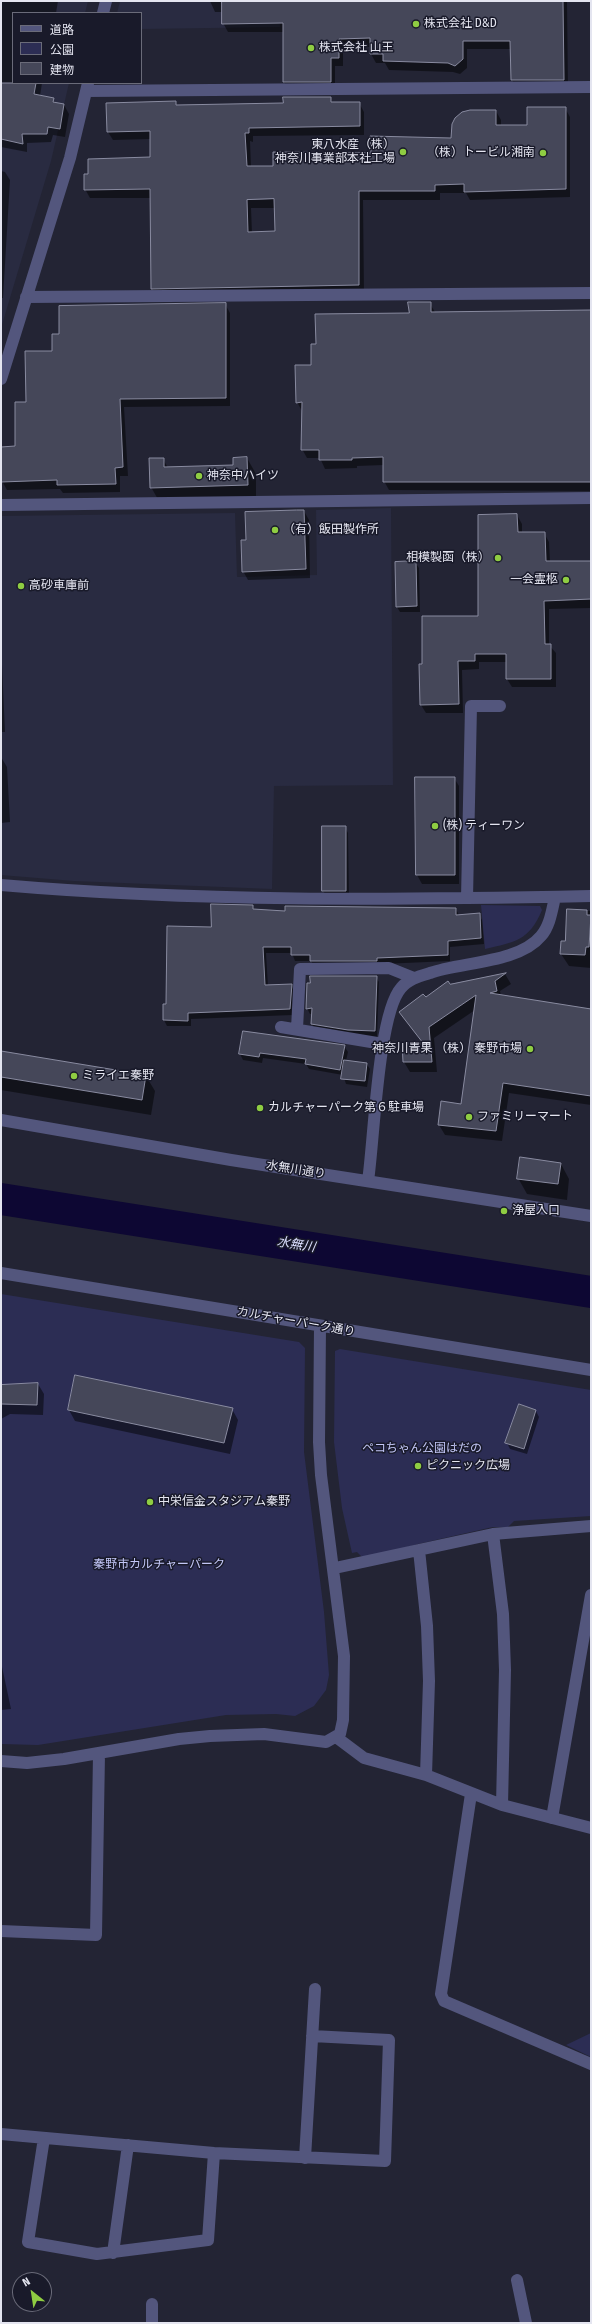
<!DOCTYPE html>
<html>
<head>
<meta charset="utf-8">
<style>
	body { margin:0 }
	#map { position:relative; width:592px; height:2324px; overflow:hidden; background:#232434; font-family:"Fira Sans Condensed","Noto Sans JP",sans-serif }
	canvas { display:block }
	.frame { position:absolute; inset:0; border:2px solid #e4e5f0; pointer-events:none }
	.legend { position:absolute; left:12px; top:12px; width:130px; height:72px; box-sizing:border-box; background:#191a2a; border:1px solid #6a6b79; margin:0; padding:5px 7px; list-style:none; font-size:12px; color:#e4e5f0 }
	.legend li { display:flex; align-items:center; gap:8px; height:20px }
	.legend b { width:20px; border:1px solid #6a6b79 }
	.north { position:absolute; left:12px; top:2272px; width:40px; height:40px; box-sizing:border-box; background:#191a2a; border:1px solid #6a6b79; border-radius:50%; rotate:330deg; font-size:11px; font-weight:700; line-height:16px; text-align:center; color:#e4e5f0 }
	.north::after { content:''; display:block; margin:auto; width:14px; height:18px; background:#8fcd42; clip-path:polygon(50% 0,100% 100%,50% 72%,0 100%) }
</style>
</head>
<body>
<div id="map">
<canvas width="592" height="2324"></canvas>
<div class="frame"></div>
<ul class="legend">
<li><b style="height:5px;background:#53567d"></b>道路</li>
<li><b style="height:11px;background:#2c2d54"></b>公園</li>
<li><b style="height:11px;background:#454759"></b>建物</li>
</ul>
<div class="north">N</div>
</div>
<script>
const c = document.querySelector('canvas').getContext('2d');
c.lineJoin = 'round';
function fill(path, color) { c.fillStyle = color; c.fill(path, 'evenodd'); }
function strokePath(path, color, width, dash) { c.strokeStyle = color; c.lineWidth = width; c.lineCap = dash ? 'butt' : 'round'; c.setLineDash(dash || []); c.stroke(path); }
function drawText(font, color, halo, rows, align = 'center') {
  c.font = font + ' "Fira Sans Condensed","Noto Sans JP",sans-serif'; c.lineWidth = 3; c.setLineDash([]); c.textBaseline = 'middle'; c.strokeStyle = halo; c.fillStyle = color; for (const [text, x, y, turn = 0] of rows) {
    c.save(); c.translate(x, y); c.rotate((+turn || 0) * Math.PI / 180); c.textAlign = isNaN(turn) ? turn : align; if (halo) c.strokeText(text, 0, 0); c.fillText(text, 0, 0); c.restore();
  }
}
const built = new Path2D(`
	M1 1H88L85 13H13V83H69L51 161 1 328Z
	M120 1H279L280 27 141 29V13H117Z
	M391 508 393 785 274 786 272 889 74 881 1 875V516L235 513 237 577 317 575 316 510Z`);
const green = new Path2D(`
	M481 905 540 906 542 910C529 941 515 942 485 949Z
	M1 1294 299 1342 305 1348 304 1452 324 1612 329 1675 326 1690 314 1706 295 1716 276 1714 226 1715 38 1745 1 1744Z
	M340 1349 591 1390V1516L514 1521 508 1527H493L418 1544 380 1555 362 1557 357 1552 352 1553 342 1508 334 1442 335 1351Z
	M591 2033V2057L566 2045Z`);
const shadow = new Path2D(`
	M1 1H58L56 13H13V83H42L40 96 53 99 56 104 64 105 69 114 65 137 53 135 51 142 27 143V152L1 147Z
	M210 1H567L568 88H517L512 80 511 49H467V68L460 74 453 72 389 70 385 63H376L371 54V47H343V66H335V90H289L284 82V32H228L223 23V12H215Z
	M330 98 333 103H359L364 112V135L253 136V142L250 141 251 167H274L372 154 452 139 496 111 501 120V126H528L565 108 570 117V197L470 200 466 193H440V200H363L364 293 157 297 152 288 151 198H90L85 189 151 158V139L113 140 108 132 175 102 177 106 284 104ZM251 208H275L276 232 252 233Z
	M1 171 5 172 10 180 3 298H1Z
	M225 304 230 313V406L124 407 128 476H120V492L63 493 60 489 7 490 2 481 16 447 27 403 60 335Z
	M430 304 435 312 591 311V491L389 490 384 481V465L357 466V468L325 469 320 458H307L302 449V411L297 402 312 366 317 345 410 314Z
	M247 458 256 474V500L160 503 151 487 163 459 168 468 234 466Z
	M304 511 309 520 310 578 248 580 243 571 247 541Z
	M517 515 522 524V533H544L549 542 550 562H591V608L549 609V645L556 653V687H512L507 679V662H479V669L462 670 463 713H426L421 705 423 665 479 617Z
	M415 562 419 568 420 612H400L397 607Z
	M1 642 5 732H1Z
	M1 757 7 767 10 822 1 823Z
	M416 778H454L459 786V884H422L417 875Z
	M345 827 348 833 349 897 327 896 323 891Z
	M252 906 255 910 286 912V907L456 909 459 915H479L482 920 484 944 450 947V961L315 967 311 961H295L292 953H266L268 986 291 985 294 991 293 1015 191 1019V1026H167L164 1020V1005H166L212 928Z
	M568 910 591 911V968L569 966 561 954 566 942Z
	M505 974 511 984 500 991 501 996 591 1010V1105L509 1093 502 1141 445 1135 439 1125 462 1105 475 1010 434 1038 437 1072H410L404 1062 403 1044H423L401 1012 450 986Z
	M376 977 379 982 377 1037 351 1036 315 1030 312 1024 313 1014H310L307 1008 311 984Z
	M344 1046 348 1052 346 1061 366 1063 370 1069 367 1087 346 1084 343 1075 309 1069 306 1064 263 1058 262 1063 243 1060 240 1054Z
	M1 1052 146 1076 155 1091 151 1115 1 1090Z
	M561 1164 569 1179 567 1200 527 1194 518 1178Z
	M38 1384 44 1394 43 1415 10 1414 1 1419V1386Z
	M232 1409 238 1420 230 1454 75 1421 69 1410Z
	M536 1411 539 1417 527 1454 510 1449 507 1443Z
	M1 1662 11 1709 1 1710Z`);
const river = new Path2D(`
	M1 1199 591 1292`);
const building = new Path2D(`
	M222 1H563L564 80H511L510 41H463V59L455 66 448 63 383 61V54H370V38L339 39V58H331V82H283V23L222 24Z
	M1 83H36L34 94 54 98 53 102 64 104 60 129 48 127 47 134H22L23 144 1 139Z
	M283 97H331V102H360V126L249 128V133H245L247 166H273V152L371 153 370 136 451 138 452 124 455 118 462 112 470 110H496V125H527V107H566V189L464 192V184L435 185V191H359V285L151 289 150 189 84 190V174H88V159L150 157V131L107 132 106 103 176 101V105L283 103ZM274 199 275 231 248 232 247 200Z
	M408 302H431V312L591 310V482H383V457L352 458V460H319V450H301L302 402 296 403 295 365H311V344H316L315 314 409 313Z
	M226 303V398L120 399 123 467 115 468 116 484 57 485V480L1 482V447L15 446V402H26L25 351H52V334H59V306Z
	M247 457 248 485 150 488 149 458H164V467L233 465V458Z
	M297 510H304L306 569 242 572 241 540H246L245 512Z
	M517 514 518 532H545L546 561H591V599L544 601 545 644H551V679H506V654H475V661H458L459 704 420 705 419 664H422V616H478V515Z
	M416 561 417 606 396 607 395 562Z
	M415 777H455V875H416Z
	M322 826H346V891H322Z
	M211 904 253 905V909L285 911V906L456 908V915L480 913 481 938 448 941V955L377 958V961H310V955H291V947H263L265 985 292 984 290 1009 188 1013V1021L163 1020V1004H166L167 926 211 927Z
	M567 909 587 910V915H591L589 947H586L585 955 560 954 561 941H565Z
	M506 973 495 981 497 991 490 993 591 1009V1096L503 1083 496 1131 438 1125 441 1101 461 1104 476 995 429 1027 432 1062H403L402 1043H423L399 1012 423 994 426 997 448 981 450 984Z
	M310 976H377L375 1031 348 1030 311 1024 312 1008 306 1009 307 983H310Z
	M243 1031 345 1045 340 1070 305 1064 306 1059 260 1053 259 1057 239 1054Z
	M1 1051 146 1075 142 1100 1 1077Z
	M344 1060 367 1063 365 1081 341 1079Z
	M520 1157 561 1163 558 1184 517 1179Z
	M75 1375 233 1408 224 1443 68 1410Z
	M38 1383 37 1405 1 1404V1385Z
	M519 1404 536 1410 524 1449 505 1443Z`);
const minor = new Path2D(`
	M103 13 106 1
	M86 91 591 87
	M26 297 591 293
	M1 379 70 158 88 83
	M1 505 591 498
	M1 885C197 902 394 900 591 896
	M467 898 471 706H500
	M281 1027 383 1044
	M297 1029 300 969 389 968 414 978
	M1 1120 231 1160 591 1216
	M368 1181C374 1141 378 1014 401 988 408 979 420 976 430 973 461 962 519 963 541 936 550 926 552 910 555 897
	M1 1273 591 1370
	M493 1534 503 1614 505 1670 502 1805
	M419 1550 427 1626 429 1681 426 1775
	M335 1568 493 1534 591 1526
	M336 1737 364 1758 426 1775 502 1805 591 1828
	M1 1761 27 1763 64 1759 179 1739 210 1736 264 1734 326 1742 340 1734 343 1720 344 1656 321 1475 319 1442 320 1326
	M471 1794 441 1994 444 2001 591 2064
	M552 1818 591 1595
	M1 1931 96 1935 99 1754
	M1 2134 214 2153 385 2161 389 2040 312 2036
	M44 2138 28 2242 97 2254 208 2240 214 2153
	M305 2158 315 1989
	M113 2253 128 2145
	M517 2280 526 2323
	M152 2323V2304`);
const markers = [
	[416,24,4,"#8fcd42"],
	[311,48,4,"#8fcd42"],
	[403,152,4,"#8fcd42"],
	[543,153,4,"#8fcd42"],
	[199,476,4,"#8fcd42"],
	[275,530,4,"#8fcd42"],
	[498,558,4,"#8fcd42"],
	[566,580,4,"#8fcd42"],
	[21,586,4,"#8fcd42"],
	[435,826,4,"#8fcd42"],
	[530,1049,4,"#8fcd42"],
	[74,1076,4,"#8fcd42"],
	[260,1108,4,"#8fcd42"],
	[469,1117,4,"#8fcd42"],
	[504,1211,4,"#8fcd42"],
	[418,1466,4,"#8fcd42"],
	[150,1502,4,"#8fcd42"]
];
const poiNames = [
	["株式会社 D&D",424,24],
	["株式会社 山王",319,48],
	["東八水産（株）",395,145,"right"],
	["神奈川事業部本社工場",395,159,"right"],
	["（株）トービル湘南",535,153,"right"],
	["神奈中ハイツ",207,476],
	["（有）飯田製作所",283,530],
	["相模製函（株）",490,558,"right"],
	["一会霊柩",558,580,"right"],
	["高砂車庫前",29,586],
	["(株) ティーワン",443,826],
	["神奈川青果 （株） 秦野市場",522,1049,"right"],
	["ミライエ秦野",82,1076],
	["カルチャーパーク第６駐車場",268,1108],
	["ファミリーマート",477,1117],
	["浄屋入口",512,1211],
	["ピクニック広場",426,1466],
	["中栄信金スタジアム秦野",158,1502]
];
const streetNames = [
	["水無川通り",296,1170,9],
	["カルチャーパーク通り",296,1322,10]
];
const parkNames = [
	["ペコちゃん公園はだの",422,1449],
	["秦野市カルチャーパーク",159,1565]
];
const waterNames = [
	["水無川",296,1245,9]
];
fill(built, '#292b41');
fill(green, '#2c2d54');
fill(shadow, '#0007');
strokePath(river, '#0d0733', 32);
fill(building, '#454759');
strokePath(building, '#898ba0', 1);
strokePath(minor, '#53567d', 12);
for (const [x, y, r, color] of markers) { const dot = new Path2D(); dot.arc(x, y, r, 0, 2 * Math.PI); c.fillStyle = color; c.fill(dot); strokePath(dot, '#191a2a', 1.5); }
drawText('12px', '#e4e5f0', '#191a2a', poiNames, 'left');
drawText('12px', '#e4e5f0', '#191a2a', streetNames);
drawText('12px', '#c2c6f6', '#191a2a', parkNames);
drawText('italic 13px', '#d9dcfd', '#191a2a', waterNames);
</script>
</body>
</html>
